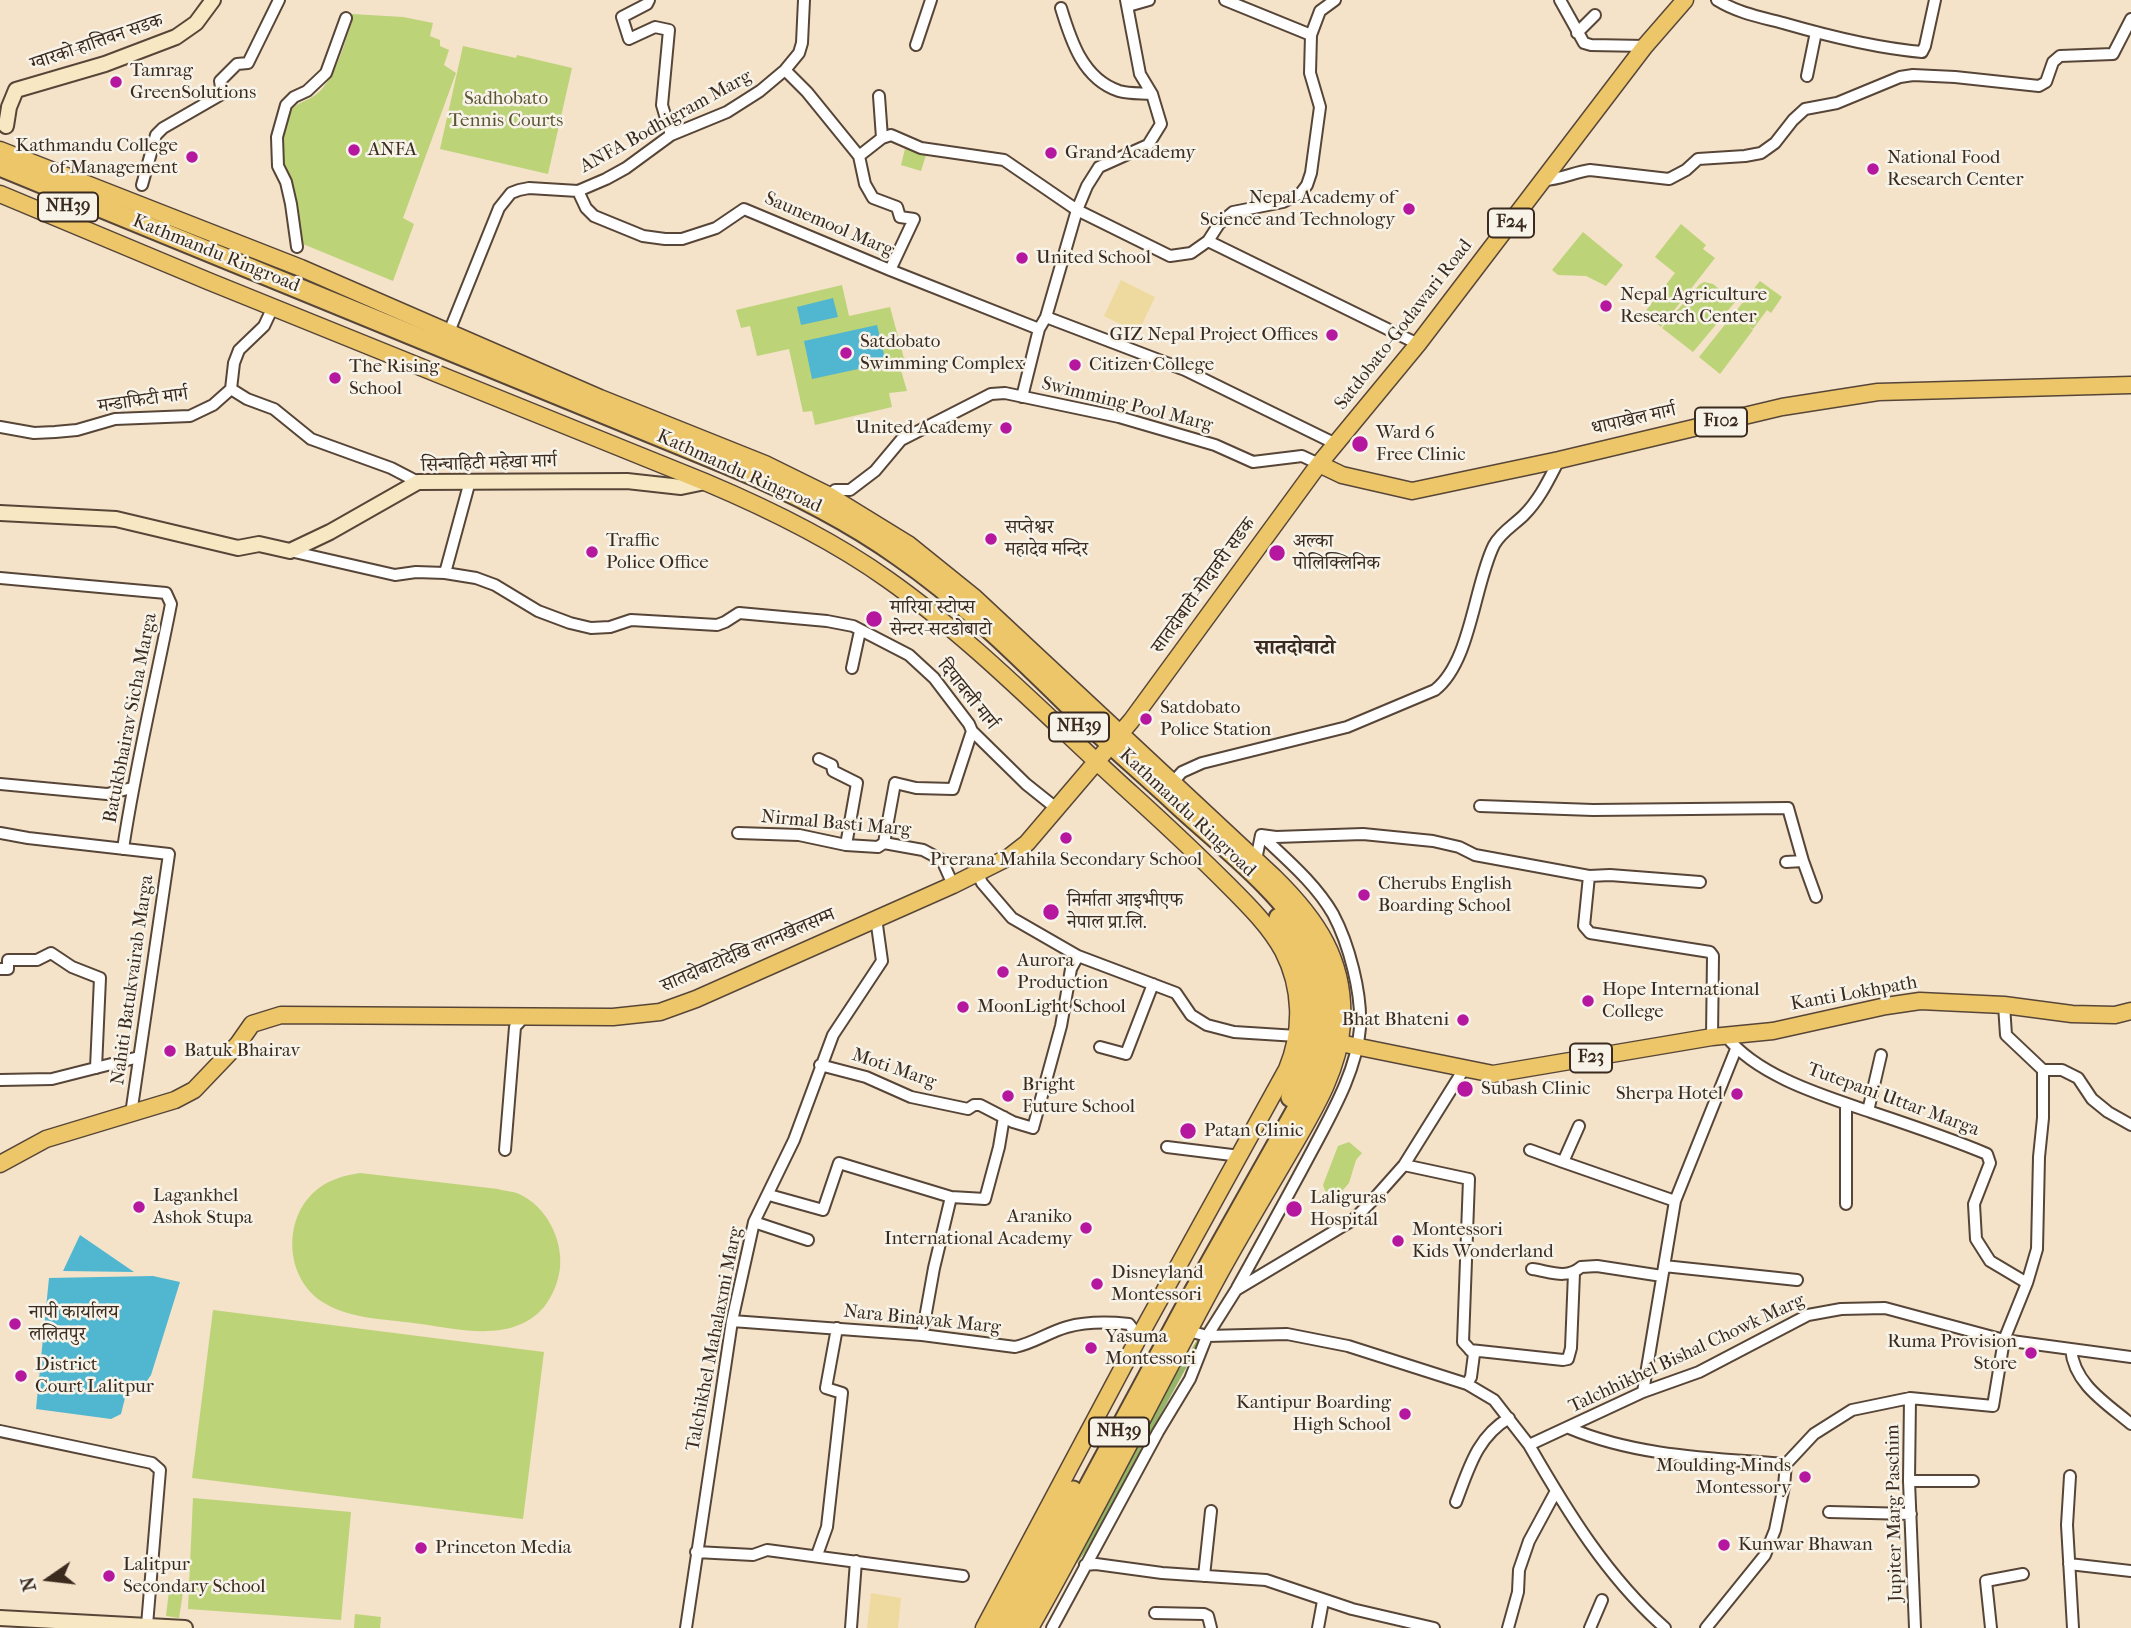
<!DOCTYPE html>
<html>
<head>
<meta charset="utf-8">
<style>
	body { margin:0 }
	#map { position:relative; width:2131px; height:1628px; overflow:hidden; background:#f4e2c9; font-family:"IM FELL French Canon",serif }
	canvas { display:block }
	.north { position:absolute; left:14px; top:1544px; width:70px; height:70px; -webkit-text-stroke:5px #f7f3e8; paint-order:stroke; rotate:256deg; font-size:19px; font-weight:700; line-height:28px; text-align:center; color:#3b2a1e }
	.north::after { content:''; display:block; margin:auto; width:24px; height:32px; background:#3b2a1e; clip-path:polygon(50% 0,100% 100%,50% 72%,0 100%) }
</style>
</head>
<body>
<div id="map">
<canvas width="2131" height="1628"></canvas>
<div class="north">N</div>
</div>
<script>
const c = document.querySelector('canvas').getContext('2d');
c.lineJoin = 'round';
function fill(path, color) { c.fillStyle = color; c.fill(path, 'evenodd'); }
function strokePath(path, color, width, dash) { c.strokeStyle = color; c.lineWidth = width; c.lineCap = dash ? 'butt' : 'round'; c.setLineDash(dash || []); c.stroke(path); }
function drawText(font, color, halo, rows, align = 'center') {
  c.font = font + ' "IM FELL French Canon","Noto Serif Devanagari",serif'; c.lineWidth = 5; c.setLineDash([]); c.textBaseline = 'middle'; c.strokeStyle = halo; c.fillStyle = color; for (const [text, x, y, turn = 0] of rows) {
    c.save(); c.translate(x, y); c.rotate((+turn || 0) * Math.PI / 180); c.textAlign = isNaN(turn) ? turn : align; if (halo) c.strokeText(text, 0, 0); c.fillText(text, 0, 0); c.restore();
  }
}
const green = new Path2D(`
	M352 14 403 17 433 23 430 36 440 40V46L449 50 444 65 456 73 403 218 414 224 393 281 298 242C291 210 268 138 290 111 298 101 313 100 321 90 337 73 344 44 352 22Z
	M463 46 516 58 517 55 572 68 548 174 440 149Z
	M905 149 926 155 921 171 901 165Z
	M1681 224 1706 245 1703 249 1715 258 1661 327 1644 313 1675 273 1655 257Z
	M1583 232 1623 265 1606 286 1586 276 1558 275 1552 270Z
	M1760 281 1782 297 1771 313 1767 310 1753 329 1747 325 1753 330 1720 374 1699 357Z
	M1704 282 1713 284 1735 302 1693 352 1662 328 1699 285Z
	M842 285 849 316 890 307 906 366 900 367 907 391 889 393 892 407 815 425 812 411 803 412 789 349 757 356 750 326 741 328 736 310Z
	M1349 1142 1362 1153 1356 1160 1349 1183 1337 1197 1326 1193 1323 1185 1338 1146Z
	M360 1173 498 1189C504 1191 513 1191 519 1194 546 1206 563 1239 560 1268 558 1283 553 1295 544 1307 511 1345 456 1328 413 1323 385 1319 352 1319 326 1304 286 1282 282 1224 312 1194 326 1180 342 1176 360 1173Z
	M213 1310 544 1352 523 1519 192 1478Z
	M193 1498 351 1512 341 1620 188 1609Z
	M169 1591 183 1592 179 1618 166 1616Z
	M355 1614 381 1617 380 1628H354Z`);
const forest = new Path2D(`
	M1199 1337 1202 1339 1141 1450 1094 1540 1077 1563 1073 1556 1137 1437Z`);
const sand = new Path2D(`
	M1121 280 1155 297 1138 333 1104 316Z
	M871 1593 901 1598 898 1628H867Z`);
const water = new Path2D(`
	M833 298 838 317 801 325 797 307Z
	M877 325 886 363 812 379 804 341Z
	M80 1235 134 1272 63 1271Z
	M153 1276 180 1282 151 1375 146 1382 126 1394 121 1414 111 1419 36 1409 49 1278Z`);
const street = new Path2D(`
	M649 0 647 4 622 17 629 39 655 27 669 30 662 105 671 135
	M1225 0 1311 35
	M1560 0 1584 43 1591 45 1645 46
	M1717 0C1738 13 1760 17 1783 23 1828 36 1875 48 1922 52L1925 46 1935 0
	M1128 6 1149 0
	M1061 8C1071 41 1083 79 1119 91 1129 94 1142 93 1152 94
	M1577 33 1595 15
	M916 45 931 0
	M785 70 807 92 859 156 865 184 873 198 897 207 900 217 914 219 890 270
	M1807 76 1816 32
	M879 96 882 138
	M859 156 882 138 891 135 921 148 1004 160 1077 210 1170 256 1191 253 1208 241 1219 224 1233 212 1283 202 1301 193 1307 185 1311 173 1320 107 1310 73 1311 35 1320 11 1335 0
	M1543 180C1560 180 1574 172 1590 170L1669 179 1686 170 1698 159 1745 156 1761 153 1775 143 1793 120 1805 109 1837 103 1900 77 1913 75 1955 77 2039 86 2046 82 2053 62 2060 56 2113 54 2131 19
	M142 185 156 135 163 128 222 94 220 81 237 64 248 63 279 0
	M578 191 586 208 594 216 643 236 665 239H682L716 228 744 209 890 270 1039 329
	M1208 241 1418 344
	M297 247 291 204 286 182 278 166 277 137 286 105 294 97 307 91 326 73 346 18
	M1046 317 1185 370 1336 444
	M449 332 499 208 511 193 519 190 529 188 578 191 606 179 626 168 671 135 727 112 760 91 785 70 799 53 802 43 804 0
	M231 389 247 399 274 409 311 439 391 468 418 482
	M1022 397 1039 329 1046 317 1077 210 1087 186 1099 167 1148 145 1161 124 1152 94 1140 74 1126 0
	M0 427 34 433 55 432 77 430 115 419 190 416 213 405 231 389 234 363 239 350 264 326 273 307
	M830 496 835 490H850L875 471 901 440 991 394 1005 393 1119 417 1215 445 1253 462 1302 456 1319 464
	M290 551 395 575 416 572 445 573 476 578 495 585 538 611 570 623 591 628 610 627 631 620 717 625 725 622 739 613 827 621 853 626 909 655 934 678 969 724 972 731 1026 784 1056 808
	M445 573 470 481
	M0 578 166 593 171 604C155 686 135 767 123 849
	M852 668 860 631
	M819 759 832 765 833 771 857 783 846 845
	M1173 782 1182 772 1202 763 1347 727 1435 690C1471 662 1474 585 1494 545 1501 532 1514 525 1524 515 1540 499 1549 479 1559 460
	M0 784 107 794 132 788
	M1480 806 1593 810 1788 808 1803 861
	M0 833 28 838 169 854 131 1114
	M738 833 799 835 846 845 878 847 884 843 923 850 942 860 953 885
	M884 843 895 783 916 788 953 789 972 731
	M1256 860 1261 835 1276 837 1363 834 1433 841 1459 847 1475 855 1589 876 1610 875 1700 882
	M1786 862 1803 861 1816 897
	M977 872 982 883 1012 918 1078 956 1176 993 1191 1015 1207 1025 1234 1032 1297 1036
	M1589 876 1584 926 1590 933 1710 952 1713 956 1712 1037
	M0 969H8V960H37L51 953 72 967 100 978 96 1068
	M2004 1005 2006 1035 2043 1070H2062L2078 1078 2092 1099 2108 1112 2131 1125
	M1726 1036C1757 1076 1824 1096 1871 1112 1910 1125 1949 1138 1987 1154L1990 1163 1974 1204 1976 1239 1990 1261 2027 1283
	M1100 1047 1126 1054 1153 984
	M820 1065 866 1077 911 1097 968 1109 974 1105H980L1013 1122 1033 1128 1061 1026 1071 969 1078 956
	M0 1080 52 1079 139 1057
	M1868 1111 1881 1055
	M1579 1126 1563 1162 1675 1201
	M1167 1147 1240 1156
	M505 1150 515 1027 524 1017
	M1530 1150 1563 1162
	M1404 1165 1469 1179 1463 1342 1474 1354 1471 1377 1467 1384
	M769 1195 823 1210 839 1163 951 1197
	M1846 1204V1104
	M754 1222 808 1240
	M1664 1266 1797 1280
	M1532 1269C1549 1271 1566 1280 1581 1267L1597 1266 1662 1276
	M1237 1288C1263 1241 1289 1194 1314 1147 1333 1111 1357 1069 1360 1028 1362 993 1349 944 1333 914 1315 883 1286 859 1261 835
	M732 1321 922 1335 1015 1347C1034 1343 1049 1332 1067 1327 1085 1322 1110 1322 1129 1324L1139 1337
	M1189 1331 1207 1336 1287 1334 1348 1346 1467 1384 1494 1400 1529 1445 1643 1392 1699 1372 1808 1315 1841 1309 1885 1308 2004 1340 2027 1283 2037 1249 2039 1157 2043 1118V1070
	M922 1335 934 1268 951 1197 985 1199 999 1147 1004 1117
	M2071 1349C2074 1384 2106 1403 2131 1424
	M1470 1350 1563 1360 1568 1359 1571 1348 1574 1273
	M1643 1392 1675 1201 1736 1049
	M1910 1398 1909 1481 1915 1628
	M1569 1428C1638 1457 1712 1458 1786 1464
	M0 1431 152 1463 160 1470 147 1625
	M1529 1445C1567 1511 1607 1577 1665 1628
	M2070 1476 2067 1525 2073 1628
	M1909 1481H1973
	M1456 1502C1469 1468 1477 1437 1509 1418
	M1829 1512 1911 1514
	M696 1552 753 1555 767 1550 963 1576
	M817 1555 827 1527 842 1393 826 1388 837 1328
	M2069 1564 2131 1571
	M1085 1565 1096 1564 1162 1573 1266 1580 1352 1609 1434 1628
	M1204 1576 1211 1511
	M1155 1613 1204 1614 1208 1616 1211 1628
	M686 1628 732 1321 754 1222 794 1140 833 1035 882 961 876 918
	M851 1628 856 1561
	M1052 1628 1158 1432 1190 1379 1207 1336 1236 1290 1353 1220 1372 1201 1404 1165 1464 1069
	M1318 1628 1323 1601
	M1508 1628 1518 1592 1519 1570 1529 1541 1556 1491
	M1590 1628 1602 1600
	M1706 1628 1765 1555 1775 1530 1784 1486 1786 1464 1814 1434 1852 1410 1910 1398 1993 1406 2004 1340 2131 1357
	M1991 1628 1986 1581 2023 1574`);
const secondary = new Path2D(`
	M6 126 9 107 16 90 105 64 176 37 196 23 213 0
	M0 513 116 519 238 548 259 544 290 551 330 532 418 482 627 481 681 487 705 482
	M0 1618 185 1628`);
const primary = new Path2D(`
	M0 150 301 268 600 398 765 464 830 496 908 544 975 598 1274 877C1317 919 1346 961 1342 1024 1339 1072 1311 1115 1288 1155 1266 1193 1243 1231 1222 1269 1157 1388 1097 1510 1030 1628
	M0 194 208 281 705 482C769 509 831 539 887 579 974 640 1054 724 1133 795 1166 825 1198 855 1229 886 1249 906 1270 927 1283 951 1302 988 1303 1030 1287 1069L1139 1337 984 1628
	M1319 464 1342 475 1412 491 1559 460 1782 407 1878 392 2131 385
	M1330 1041 1493 1074 1712 1037 1773 1031 1886 1006 1920 1001 2004 1005 2072 1014 2115 1015 2131 1011
	M0 1164 46 1139 175 1100 194 1090 238 1044 252 1024 281 1015 613 1017 660 1012 696 999 953 885 1009 857 1027 843 1131 721 1319 464 1418 344 1645 46 1685 0`);
const highway = new Path2D(`
	M0 166 727 464C787 489 846 518 899 556 960 598 1013 650 1066 702 1100 735 1136 766 1171 798 1214 839 1283 890 1310 942 1335 990 1332 1030 1314 1079L1184 1310 1013 1628
	M1279 918C1322 975 1323 1035 1291 1097
	M999 1628 1073 1491`);
const markers = [
	[116,82,7,"#b5179e"],
	[354,150,7,"#b5179e"],
	[1051,153,7,"#b5179e"],
	[192,157,7,"#b5179e"],
	[1873,169,7,"#b5179e"],
	[1409,209,7,"#b5179e"],
	[1022,258,7,"#b5179e"],
	[1606,306,7,"#b5179e"],
	[1332,335,7,"#b5179e"],
	[846,353,7,"#b5179e"],
	[1075,365,7,"#b5179e"],
	[335,378,7,"#b5179e"],
	[1006,428,7,"#b5179e"],
	[1360,444,9,"#b5179e"],
	[991,539,7,"#b5179e"],
	[592,552,7,"#b5179e"],
	[1277,553,9,"#b5179e"],
	[874,619,9,"#b5179e"],
	[1146,719,7,"#b5179e"],
	[1066,838,7,"#b5179e"],
	[1364,895,7,"#b5179e"],
	[1051,912,9,"#b5179e"],
	[1003,972,7,"#b5179e"],
	[1588,1001,7,"#b5179e"],
	[963,1007,7,"#b5179e"],
	[1463,1020,7,"#b5179e"],
	[170,1051,7,"#b5179e"],
	[1465,1089,9,"#b5179e"],
	[1737,1094,7,"#b5179e"],
	[1008,1096,7,"#b5179e"],
	[1188,1131,9,"#b5179e"],
	[139,1207,7,"#b5179e"],
	[1294,1209,9,"#b5179e"],
	[1086,1228,7,"#b5179e"],
	[1398,1241,7,"#b5179e"],
	[1097,1284,7,"#b5179e"],
	[15,1324,7,"#b5179e"],
	[1091,1348,7,"#b5179e"],
	[2031,1353,7,"#b5179e"],
	[21,1376,7,"#b5179e"],
	[1405,1414,7,"#b5179e"],
	[1805,1477,7,"#b5179e"],
	[1724,1545,7,"#b5179e"],
	[421,1548,7,"#b5179e"],
	[109,1576,7,"#b5179e"]
];
const shields = [
	[68,207,60],
	[1511,223,46],
	[1721,422,52],
	[1079,727,60],
	[1591,1058,42],
	[1119,1432,60]
];
const shieldNames = [
	["NH39",68,207],
	["F24",1511,223],
	["F102",1721,422],
	["NH39",1079,727],
	["F23",1591,1058],
	["NH39",1119,1432]
];
const streetNames = [
	["ग्वारको-हात्तिवन सडक",97,43,-19],
	["ANFA Bodhigram Marg",666,122,-29],
	["Saunemool Marg",829,225,23],
	["Kathmandu Ringroad",216,254,22],
	["Satdobato-Godawari Road",1404,325,-52],
	["मन्डाफिटी मार्ग",143,401,-8],
	["Swimming Pool Marg",1127,405,14],
	["धापाखेल मार्ग",1634,420,-13],
	["सिन्चाहिटी महेखा मार्ग",489,464,-2],
	["Kathmandu Ringroad",739,472,24],
	["सातदोबाटो-गोदावरी सडक",1204,586,-54],
	["दिपावली मार्ग",967,695,51],
	["Batukbhairav Sicha Marga",131,718,-79],
	["Kathmandu Ringroad",1187,813,43],
	["Nirmal Basti Marg",836,824,5],
	["सातदोबाटोदेखि लगनखेलसम्म",748,951,-23],
	["Nahiti Batukvairab Marga",133,980,-82],
	["Kanti Lokhpath",1854,994,-10],
	["Moti Marg",894,1069,19],
	["Tutepani Uttar Marga",1893,1100,20],
	["Nara Binayak Marg",922,1320,6],
	["Talchikhel Mahalaxmi Marg",715,1339,-79],
	["Talchhikhel Bishal Chowk Marg",1687,1354,-25],
	["Jupiter Marg Paschim",1895,1513,-91]
];
const poiNames = [
	["Tamrag",130,71],
	["GreenSolutions",130,93],
	["Kathmandu College",178,146,"right"],
	["of Management",178,168,"right"],
	["ANFA",368,150],
	["Grand Academy",1065,153],
	["National Food",1887,158],
	["Research Center",1887,180],
	["Nepal Academy of",1395,198,"right"],
	["Science and Technology",1395,220,"right"],
	["United School",1036,258],
	["Nepal Agriculture",1620,295],
	["Research Center",1620,317],
	["GIZ Nepal Project Offices",1318,335,"right"],
	["Satdobato",860,342],
	["Swimming Complex",860,364],
	["Citizen College",1089,365],
	["The Rising",349,367],
	["School",349,389],
	["United Academy",992,428,"right"],
	["Ward 6",1376,433],
	["Free Clinic",1376,455],
	["सप्तेश्वर",1005,528],
	["महादेव मन्दिर",1005,550],
	["Traffic",606,541],
	["Police Office",606,563],
	["अल्का",1293,542],
	["पोलिक्लिनिक",1293,564],
	["मारिया स्टोप्स",890,608],
	["सेन्टर-सटडोबाटो",890,630],
	["Satdobato",1160,708],
	["Police Station",1160,730],
	["Prerana Mahila Secondary School",1066,860,"center"],
	["Cherubs English",1378,884],
	["Boarding School",1378,906],
	["निर्माता आइभीएफ",1067,901],
	["नेपाल प्रा.लि.",1067,923],
	["Aurora",1017,961],
	["Production",1017,983],
	["Hope International",1602,990],
	["College",1602,1012],
	["MoonLight School",977,1007],
	["Bhat Bhateni",1449,1020,"right"],
	["Batuk Bhairav",184,1051],
	["Bright",1022,1085],
	["Future School",1022,1107],
	["Subash Clinic",1481,1089],
	["Sherpa Hotel",1723,1094,"right"],
	["Patan Clinic",1204,1131],
	["Lagankhel",153,1196],
	["Ashok Stupa",153,1218],
	["Laliguras",1310,1198],
	["Hospital",1310,1220],
	["Araniko",1072,1217,"right"],
	["International Academy",1072,1239,"right"],
	["Montessori",1412,1230],
	["Kids Wonderland",1412,1252],
	["Disneyland",1111,1273],
	["Montessori",1111,1295],
	["नापी कार्यालय",29,1313],
	["ललितपुर",29,1335],
	["Yasuma",1105,1337],
	["Montessori",1105,1359],
	["Ruma Provision",2017,1342,"right"],
	["Store",2017,1364,"right"],
	["District",35,1365],
	["Court Lalitpur",35,1387],
	["Kantipur Boarding",1391,1403,"right"],
	["High School",1391,1425,"right"],
	["Moulding Minds",1791,1466,"right"],
	["Montessory",1791,1488,"right"],
	["Kunwar Bhawan",1738,1545],
	["Princeton Media",435,1548],
	["Lalitpur",123,1565],
	["Secondary School",123,1587]
];
const parkNames = [
	["Sadhobato",506,99],
	["Tennis Courts",506,121]
];
const neighbourhoodNames = [
	["सातदोवाटो",1295,649]
];
fill(green, '#bcd378');
fill(forest, '#95b568');
fill(sand, '#eeda9e');
fill(water, '#51b6d0');
strokePath(street, '#574638', 14);
strokePath(secondary, '#574638', 18);
strokePath(primary, '#574638', 19);
strokePath(highway, '#574638', 23);
strokePath(street, '#fff', 10);
strokePath(secondary, '#f7e8c3', 14);
strokePath(primary, '#ecc669', 16);
strokePath(highway, '#ecc669', 19);
for (const [x, y, r, color] of markers) { const dot = new Path2D(); dot.arc(x, y, r, 0, 2 * Math.PI); c.fillStyle = color; c.fill(dot); strokePath(dot, '#f7f3e8', 2.5); }
for (const [x, y, w] of shields) { const box = new Path2D(); box.roundRect(x - w / 2, y - 14.5, w, 29, 5); c.fillStyle = '#f7f3e8'; c.fill(box); strokePath(box, '#3b2a1e', 2); }
drawText('bold 18px', '#3b2a1e', null, shieldNames);
drawText('19px', '#3b2a1e', '#f7f3e8', streetNames);
drawText('19px', '#3b2a1e', '#f7f3e8', poiNames, 'left');
drawText('19px', '#5b5434', '#f7f3e8', parkNames);
drawText('bold 21px', '#3b2a1e', '#f7f3e8', neighbourhoodNames);
</script>
</body>
</html>
